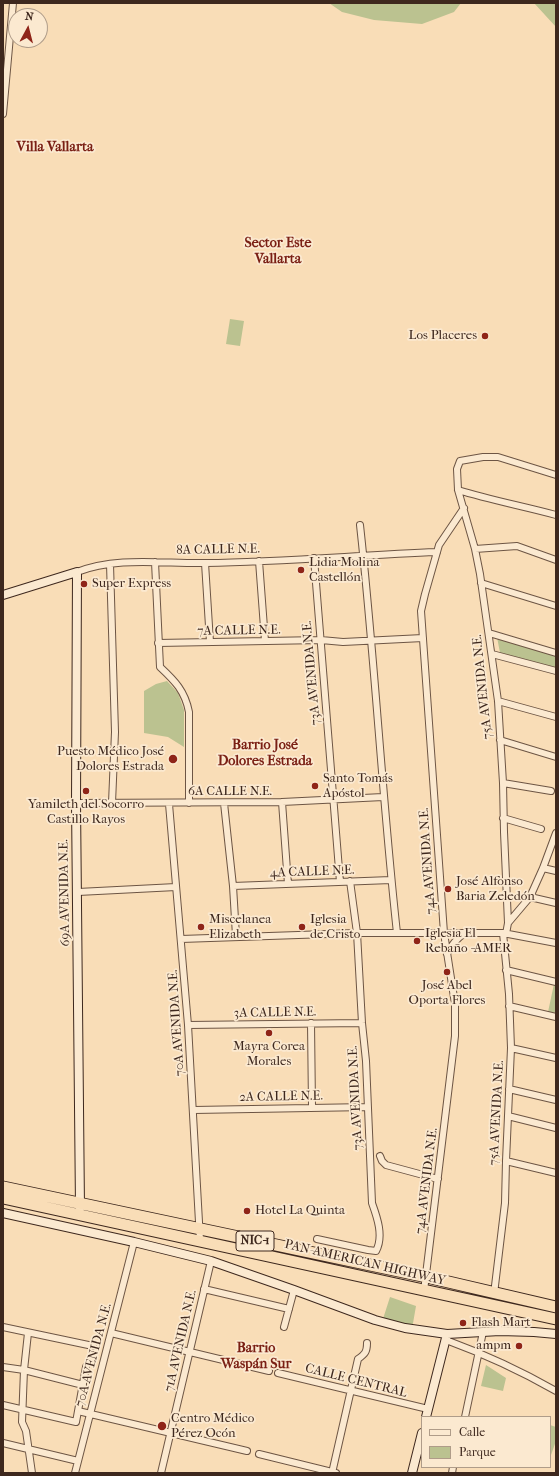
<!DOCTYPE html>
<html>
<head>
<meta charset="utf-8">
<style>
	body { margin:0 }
	#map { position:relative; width:559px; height:1476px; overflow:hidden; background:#f9ddb7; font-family:"IM FELL French Canon",serif }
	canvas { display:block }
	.frame { position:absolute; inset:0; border:4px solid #3e281e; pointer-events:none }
	.legend { position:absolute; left:421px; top:1416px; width:130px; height:52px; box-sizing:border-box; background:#fbe9d0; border:1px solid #af9c89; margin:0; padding:5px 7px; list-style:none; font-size:12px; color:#3e281e }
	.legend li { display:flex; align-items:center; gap:8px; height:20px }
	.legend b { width:20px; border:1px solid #af9c89 }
	.north { position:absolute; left:8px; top:8px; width:40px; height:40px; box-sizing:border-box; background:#fbe9d0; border:1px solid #af9c89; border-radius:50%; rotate:7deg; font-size:11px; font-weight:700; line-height:16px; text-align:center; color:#3e281e }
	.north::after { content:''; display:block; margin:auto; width:14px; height:18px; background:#8f2418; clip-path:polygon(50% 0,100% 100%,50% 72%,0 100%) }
</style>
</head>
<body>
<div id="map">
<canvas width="559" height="1476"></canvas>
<div class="frame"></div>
<ul class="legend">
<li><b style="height:5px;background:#fbe9d0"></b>Calle</li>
<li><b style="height:11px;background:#bbc290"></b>Parque</li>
</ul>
<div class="north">N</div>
</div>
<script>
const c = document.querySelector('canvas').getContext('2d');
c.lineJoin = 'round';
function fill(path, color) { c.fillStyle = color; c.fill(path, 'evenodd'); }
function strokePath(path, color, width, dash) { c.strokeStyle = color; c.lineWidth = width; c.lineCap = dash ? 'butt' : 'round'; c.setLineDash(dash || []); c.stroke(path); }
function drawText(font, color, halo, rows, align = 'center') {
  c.font = font + ' "IM FELL French Canon",serif'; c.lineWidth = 3.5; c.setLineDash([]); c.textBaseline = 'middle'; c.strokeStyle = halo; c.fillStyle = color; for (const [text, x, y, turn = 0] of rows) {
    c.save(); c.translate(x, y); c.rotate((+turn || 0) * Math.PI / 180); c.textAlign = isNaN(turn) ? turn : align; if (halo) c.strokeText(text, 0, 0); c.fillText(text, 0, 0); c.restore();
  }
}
const green = new Path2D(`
	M329 3H461L454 12 422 24 374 20 342 12Z
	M534 3H556V27Z
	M230 319 244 321 240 346 226 344Z
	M496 632 556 651V673L501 658Z
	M167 681 178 693 184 710V747L168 737 144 733V691L156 684Z
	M554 984 556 985V1013L548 1012Z
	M390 1297 416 1306 412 1329 382 1322Z
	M486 1365 506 1378 503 1391 481 1386Z
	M550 1425 556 1427V1441L551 1455 550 1454Z`);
const street = new Path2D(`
	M3 114 13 3
	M458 490C490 500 523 506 556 515
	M360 525C375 661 382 797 397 933
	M475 549 517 546 556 560
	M314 558 340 882
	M259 561 265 641
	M155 562 160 667C175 681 185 691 189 712V803
	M205 563 210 642
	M110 564 115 732 112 803
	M77 572C117 556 164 564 206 563 283 562 360 555 437 552
	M481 583 556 606
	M489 633 556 653
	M158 643 321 640 343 642 423 638
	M492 654 556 671
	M498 701 556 717
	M500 740 556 757
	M503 783 551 791
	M282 802 288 884
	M76 803 282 802 383 797
	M224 803 233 886 236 936
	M169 804 188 1025 200 1240
	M503 818 541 829
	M543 868 556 871
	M233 886 391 880
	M78 892 176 887
	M530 897 556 903
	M508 923 504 832 503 783 498 701 480 574 475 549 458 490 457 469 460 461 483 457H498L556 475
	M506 934 508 923 530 897 543 868 556 833
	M181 939 357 933H503L556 943
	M447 954C451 945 456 939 465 933
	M506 970 556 982
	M509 1006 556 1017
	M311 1023 312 1107
	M188 1025 362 1023
	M511 1048 556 1058
	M509 1089 556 1100
	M194 1110 368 1107
	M508 1116 556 1128
	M380 1156 382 1161 386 1165 438 1179
	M506 1161 556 1173
	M317 1239 368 1250 376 1251C384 1236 377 1217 372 1203L366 1061 362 1023 357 933 350 881
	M204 1289 289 1309
	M424 1291 455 1036V1004L444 933 421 611 425 594 439 545 464 508
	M494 1294 505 1203 506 1161 511 1048 509 994 503 933
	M3 1327 93 1346
	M284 1327 294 1290
	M28 1333 24 1370 22 1422 26 1431 32 1473
	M111 1333 269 1371
	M446 1340C484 1354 521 1371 556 1391
	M3 1367 24 1370 83 1385
	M278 1373 428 1409
	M3 1405 76 1422 86 1367
	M78 1411 247 1451
	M465 1417 483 1332
	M3 1443 78 1461
	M259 1454 336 1473
	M75 1473 134 1242
	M161 1473 211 1261
	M332 1473 358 1359C365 1354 367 1352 367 1343
	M452 1473 453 1467`);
const secondary = new Path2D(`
	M3 595 77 572 76 803 80 1208
	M3 1213 134 1242 211 1261 294 1290 375 1320 405 1328 447 1334 500 1331 534 1332 556 1334
	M426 1417 447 1334
	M412 1473 422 1433`);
const highway = new Path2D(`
	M3 1187 427 1277 556 1307
	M3 1198 556 1319`);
const markers = [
	[485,336,4,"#8f2418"],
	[301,570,4,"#8f2418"],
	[84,584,4,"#8f2418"],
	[173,759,5,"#8f2418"],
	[315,786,4,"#8f2418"],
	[86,791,4,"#8f2418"],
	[448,889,4,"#8f2418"],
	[201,927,4,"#8f2418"],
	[302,927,4,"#8f2418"],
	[417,941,4,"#8f2418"],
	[447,972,4,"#8f2418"],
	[269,1033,4,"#8f2418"],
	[247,1211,4,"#8f2418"],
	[463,1323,4,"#8f2418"],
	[519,1346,4,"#8f2418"],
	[162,1426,5,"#8f2418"]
];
const shields = [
	[255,1241,38]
];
const shieldNames = [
	["NIC-1",255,1241]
];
const poiNames = [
	["Los Placeres",477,336,"right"],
	["Lidia Molina",309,563],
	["Castellón",309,578],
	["Super Express",92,584],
	["Puesto Médico José",164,752,"right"],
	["Dolores Estrada",164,767,"right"],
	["Santo Tomás",323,779],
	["Apóstol",323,794],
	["Yamileth del Socorro",86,805,"center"],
	["Castillo Rayos",86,820,"center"],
	["José Alfonso",456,882],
	["Baria Zeledón",456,897],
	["Miscelanea",209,920],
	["Elizabeth",209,935],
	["Iglesia",310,920],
	["de Cristo",310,935],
	["Iglesia El",425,934],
	["Rebaño -AMER",425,949],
	["José Abel",447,986,"center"],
	["Oporta Flores",447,1001,"center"],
	["Mayra Corea",269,1047,"center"],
	["Morales",269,1062,"center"],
	["Hotel La Quinta",255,1211],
	["Flash Mart",471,1323],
	["ampm",511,1346,"right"],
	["Centro Médico",171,1419],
	["Pérez Ocón",171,1434]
];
const streetNames = [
	["8A CALLE N.E.",218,550,-1],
	["7A CALLE N.E.",239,631,-1],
	["73A AVENIDA N.E.",312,673,-95],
	["75A AVENIDA N.E.",483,687,-96],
	["6A CALLE N.E.",230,792],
	["74A AVENIDA N.E.",428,861,-94],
	["4A CALLE N.E.",312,872,-2],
	["69A AVENIDA N.E.",65,893,-91],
	["3A CALLE N.E.",275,1013,-1],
	["70A AVENIDA N.E.",177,1023,-94],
	["2A CALLE N.E.",281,1097,-1],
	["73A AVENIDA N.E.",356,1098,-93],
	["75A AVENIDA N.E.",497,1113,-87],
	["74A AVENIDA N.E.",427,1181,-83],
	["PAN-AMERICAN HIGHWAY",365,1263,13],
	["71A AVENIDA N.E.",181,1341,-77],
	["70A AVENIDA N.E.",94,1355,-75],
	["CALLE CENTRAL",356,1381,14]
];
const neighbourhoodNames = [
	["Villa Vallarta",55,148],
	["Sector Este",278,244],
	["Vallarta",278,260],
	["Barrio José",265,746],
	["Dolores Estrada",265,762],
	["Barrio",256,1349],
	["Waspán Sur",256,1365]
];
fill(green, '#bbc290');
strokePath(street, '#6d5544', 8);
strokePath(secondary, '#3e281e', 10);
strokePath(highway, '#3e281e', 13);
strokePath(street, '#fbe9d0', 6);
strokePath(secondary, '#fbe9d0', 8);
strokePath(highway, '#f9ddb7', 11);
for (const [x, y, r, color] of markers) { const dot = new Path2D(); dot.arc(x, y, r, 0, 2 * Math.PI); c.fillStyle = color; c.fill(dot); strokePath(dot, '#fbe9d0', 1.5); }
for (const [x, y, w] of shields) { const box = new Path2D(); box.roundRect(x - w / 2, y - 10, w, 20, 3); c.fillStyle = '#fbe9d0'; c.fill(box); strokePath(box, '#3e281e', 1); }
drawText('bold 12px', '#3e281e', null, shieldNames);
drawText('13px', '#3e281e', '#fbe9d0', poiNames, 'left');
drawText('13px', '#3e281e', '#fbe9d0', streetNames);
drawText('bold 14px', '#7a1f14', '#fbe9d0', neighbourhoodNames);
</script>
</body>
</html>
